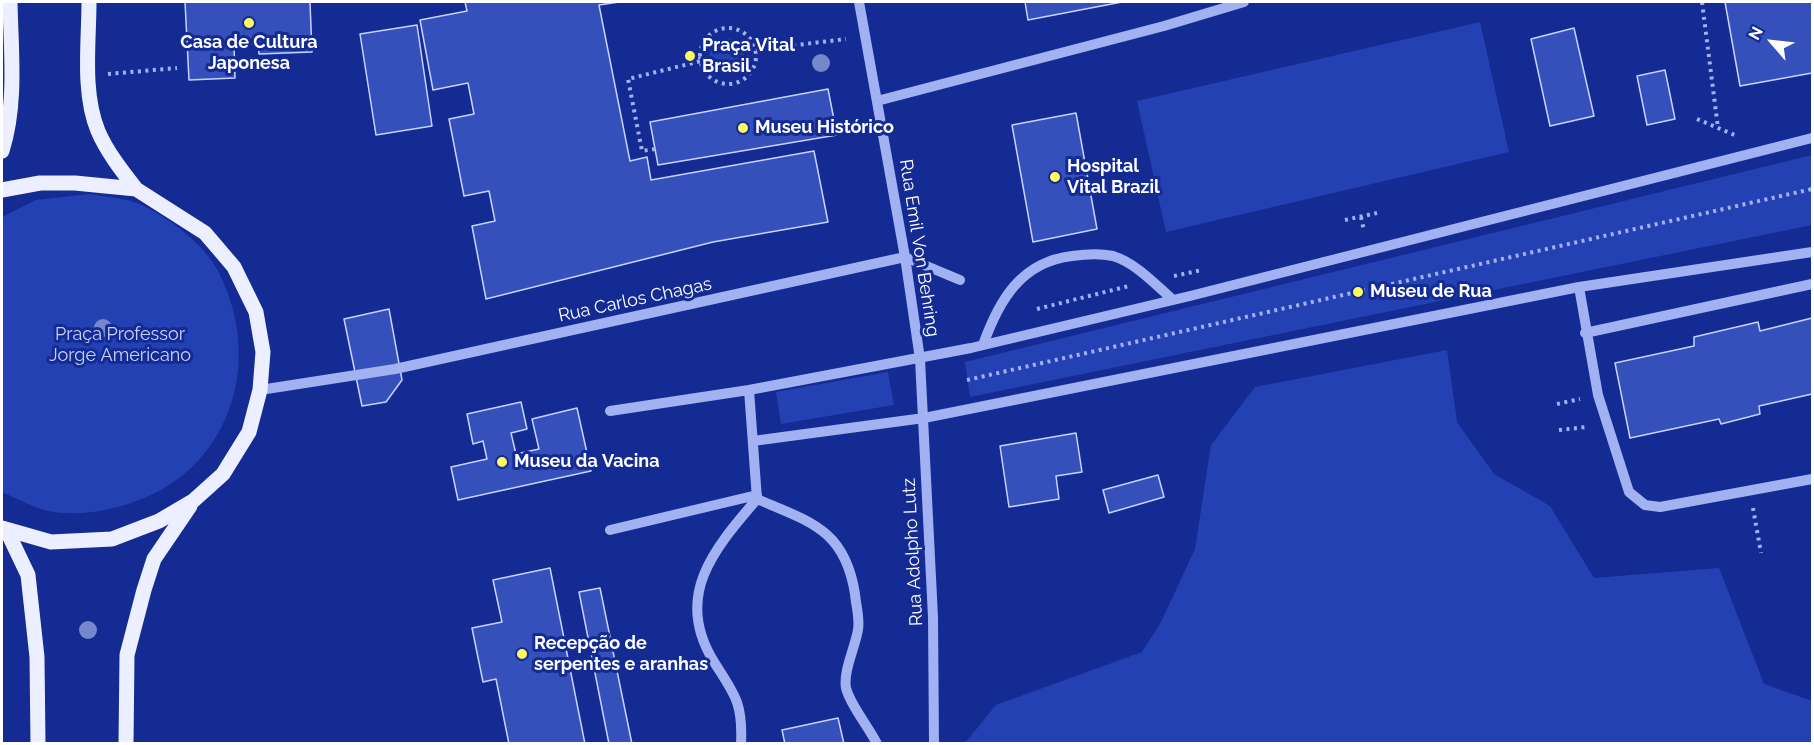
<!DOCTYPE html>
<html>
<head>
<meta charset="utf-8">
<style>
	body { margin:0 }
	#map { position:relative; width:1814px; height:745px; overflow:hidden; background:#132b93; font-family:Raleway,sans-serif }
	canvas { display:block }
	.frame { position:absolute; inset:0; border:3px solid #fff; pointer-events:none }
	.north { position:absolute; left:1742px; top:12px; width:60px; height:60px; -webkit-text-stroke:4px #132b93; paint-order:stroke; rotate:298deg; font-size:16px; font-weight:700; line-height:24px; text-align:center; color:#fff }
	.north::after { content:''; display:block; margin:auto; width:21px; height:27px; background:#fff; clip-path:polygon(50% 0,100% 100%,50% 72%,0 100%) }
</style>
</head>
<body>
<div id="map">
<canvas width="1814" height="745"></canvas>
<div class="frame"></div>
<div class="north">N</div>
</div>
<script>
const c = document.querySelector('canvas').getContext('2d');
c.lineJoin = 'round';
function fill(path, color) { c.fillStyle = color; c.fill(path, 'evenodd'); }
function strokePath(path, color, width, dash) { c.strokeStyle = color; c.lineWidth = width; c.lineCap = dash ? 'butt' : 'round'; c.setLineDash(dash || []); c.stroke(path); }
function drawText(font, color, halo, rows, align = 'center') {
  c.font = font + ' Raleway,sans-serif'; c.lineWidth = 6; c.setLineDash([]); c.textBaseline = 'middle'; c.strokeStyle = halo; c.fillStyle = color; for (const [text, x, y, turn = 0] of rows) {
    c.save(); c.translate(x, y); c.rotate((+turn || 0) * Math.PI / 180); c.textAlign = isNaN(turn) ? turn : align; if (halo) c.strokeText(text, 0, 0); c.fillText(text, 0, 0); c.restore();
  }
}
const green = new Path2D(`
	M1480 22 1509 152 1166 232 1137 101Z
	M710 55a17 17 0 1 1 34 0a17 17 0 1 1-34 0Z
	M1812 155V225L970 397 965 362Z
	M89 194C105 197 127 198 142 205 170 219 205 244 219 273 265 364 229 473 128 504 103 512 75 516 48 511 32 507 16 498 2 492V217L36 200Z
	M1447 350 1457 422 1494 474 1550 506 1594 578 1719 568 1764 684 1812 701V743H965L996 705 1142 652 1161 622 1195 549 1211 445 1255 387Z
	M888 372 894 405 781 424 776 392Z`);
const building = new Path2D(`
	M185 2H310L312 52 259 54 258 44 234 45 235 78 189 80Z
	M465 2H619L599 5 630 161 647 157 651 180 814 151 828 222 713 242 486 299 472 226 495 221 489 191 464 196 449 119 474 114 468 83 433 90 420 20 467 11Z
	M1025 2H1122L1028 20Z
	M1725 2H1812V73L1740 86Z
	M417 25 432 126 376 135 360 34Z
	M1574 28 1594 116 1550 126 1531 39Z
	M1665 70 1675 119 1647 125 1637 76Z
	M828 89 837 135 658 165 650 122Z
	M1076 113 1097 229 1033 242 1012 125Z
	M389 309 402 380 386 402 362 406 344 319Z
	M1812 318V394L1759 406 1760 414 1721 424 1719 419 1630 438 1615 363 1694 346V337L1758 322 1760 331Z
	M521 402 527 429 511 433 516 454 539 449 532 419 577 408 591 471 458 500 451 467 487 459 483 441 473 444 467 414Z
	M1076 433 1082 472 1056 476 1059 499 1009 507 1000 446Z
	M1158 475 1164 497 1109 513 1103 490Z
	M550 568 585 744H509L496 679 483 682 472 628 502 622 493 580Z
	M600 588 632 744H609L579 592Z
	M838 718 844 744H785L782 730Z`);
const path = new Path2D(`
	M1702 2 1718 128
	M700 56a28 28 0 1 1 56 0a28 28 0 1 1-56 0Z
	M756 50 846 39
	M108 74 177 68
	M1697 119 1737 136
	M655 149 642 151 628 79 701 61
	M1361 217 1364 231
	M1345 220 1377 213
	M1174 276 1202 270
	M1037 309 1129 286
	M967 380 1812 189
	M1557 404 1580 399
	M1559 430 1587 427
	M1753 508 1761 553`);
const minor = new Path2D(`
	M859 2 905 257 920 359 933 617 934 744
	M877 101 1164 26 1244 2
	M1579 287 1598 395 1629 492 1645 505 1660 507 1812 479
	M1585 333 1812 284
	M983 345C999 300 1021 262 1072 256 1086 254 1099 253 1113 256 1136 263 1156 285 1173 300
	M260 390 395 369 905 257 960 280
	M610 411 749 390 971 348 1190 296 1812 138
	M753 441 924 418 1579 287 1812 252
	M757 499C811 522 845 530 855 594 856 606 860 618 858 630 855 647 843 672 846 688 850 705 869 727 877 744
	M610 530 757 495
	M741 744C743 703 735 695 714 662 673 596 714 549 757 499L749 390`);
const major = new Path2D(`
	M89 2C89 43 82 92 98 131 107 152 122 171 136 189
	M2 151C17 103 11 52 10 2
	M2 190 40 183H75L136 189 205 233 234 267 256 312 263 352 260 390 249 432 223 474 193 501 159 521 112 539 51 542 2 528
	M7 531 28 575 37 657 38 744
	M126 744 127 655 144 590 154 559 190 506`);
const trees = [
	[821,63],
	[103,328],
	[88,630]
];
const markers = [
	[249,23,6,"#fff962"],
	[690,56,6,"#fff962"],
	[743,128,6,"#fff962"],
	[1055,177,6,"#fff962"],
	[1358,292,6,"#fff962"],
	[502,462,6,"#fff962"],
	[522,654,6,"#fff962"]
];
const poiNames = [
	["Casa de Cultura",249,43,"center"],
	["Japonesa",249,64,"center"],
	["Praça Vital",702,46],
	["Brasil",702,67],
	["Museu Histórico",755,128],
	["Hospital",1067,167],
	["Vital Brazil",1067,188],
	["Museu de Rua",1370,292],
	["Museu da Vacina",514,462],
	["Recepção de",534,644],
	["serpentes e aranhas",534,665]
];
const streetNames = [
	["Rua Emil Von Behring",919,248,81],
	["Rua Carlos Chagas",635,300,-12],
	["Rua Adolpho Lutz",913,552,-93]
];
const parkNames = [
	["Praça Professor",120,335],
	["Jorge Americano",120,356]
];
fill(green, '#2441b3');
fill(building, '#3650bb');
strokePath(building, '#c8d3fd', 1.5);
strokePath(path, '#a1b1f2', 4, [3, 4.5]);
strokePath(minor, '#a1b1f2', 10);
strokePath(major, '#ecefff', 15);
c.fillStyle = '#7787cd';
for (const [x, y] of trees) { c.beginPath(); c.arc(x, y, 9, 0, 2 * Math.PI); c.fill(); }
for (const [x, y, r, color] of markers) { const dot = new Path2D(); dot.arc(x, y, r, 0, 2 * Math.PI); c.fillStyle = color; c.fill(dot); strokePath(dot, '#132b93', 2); }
drawText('bold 18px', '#fff', '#132b93', poiNames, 'left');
drawText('18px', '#fff', '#132b93', streetNames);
drawText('18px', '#c8d3fd', '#132b93', parkNames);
</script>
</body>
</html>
